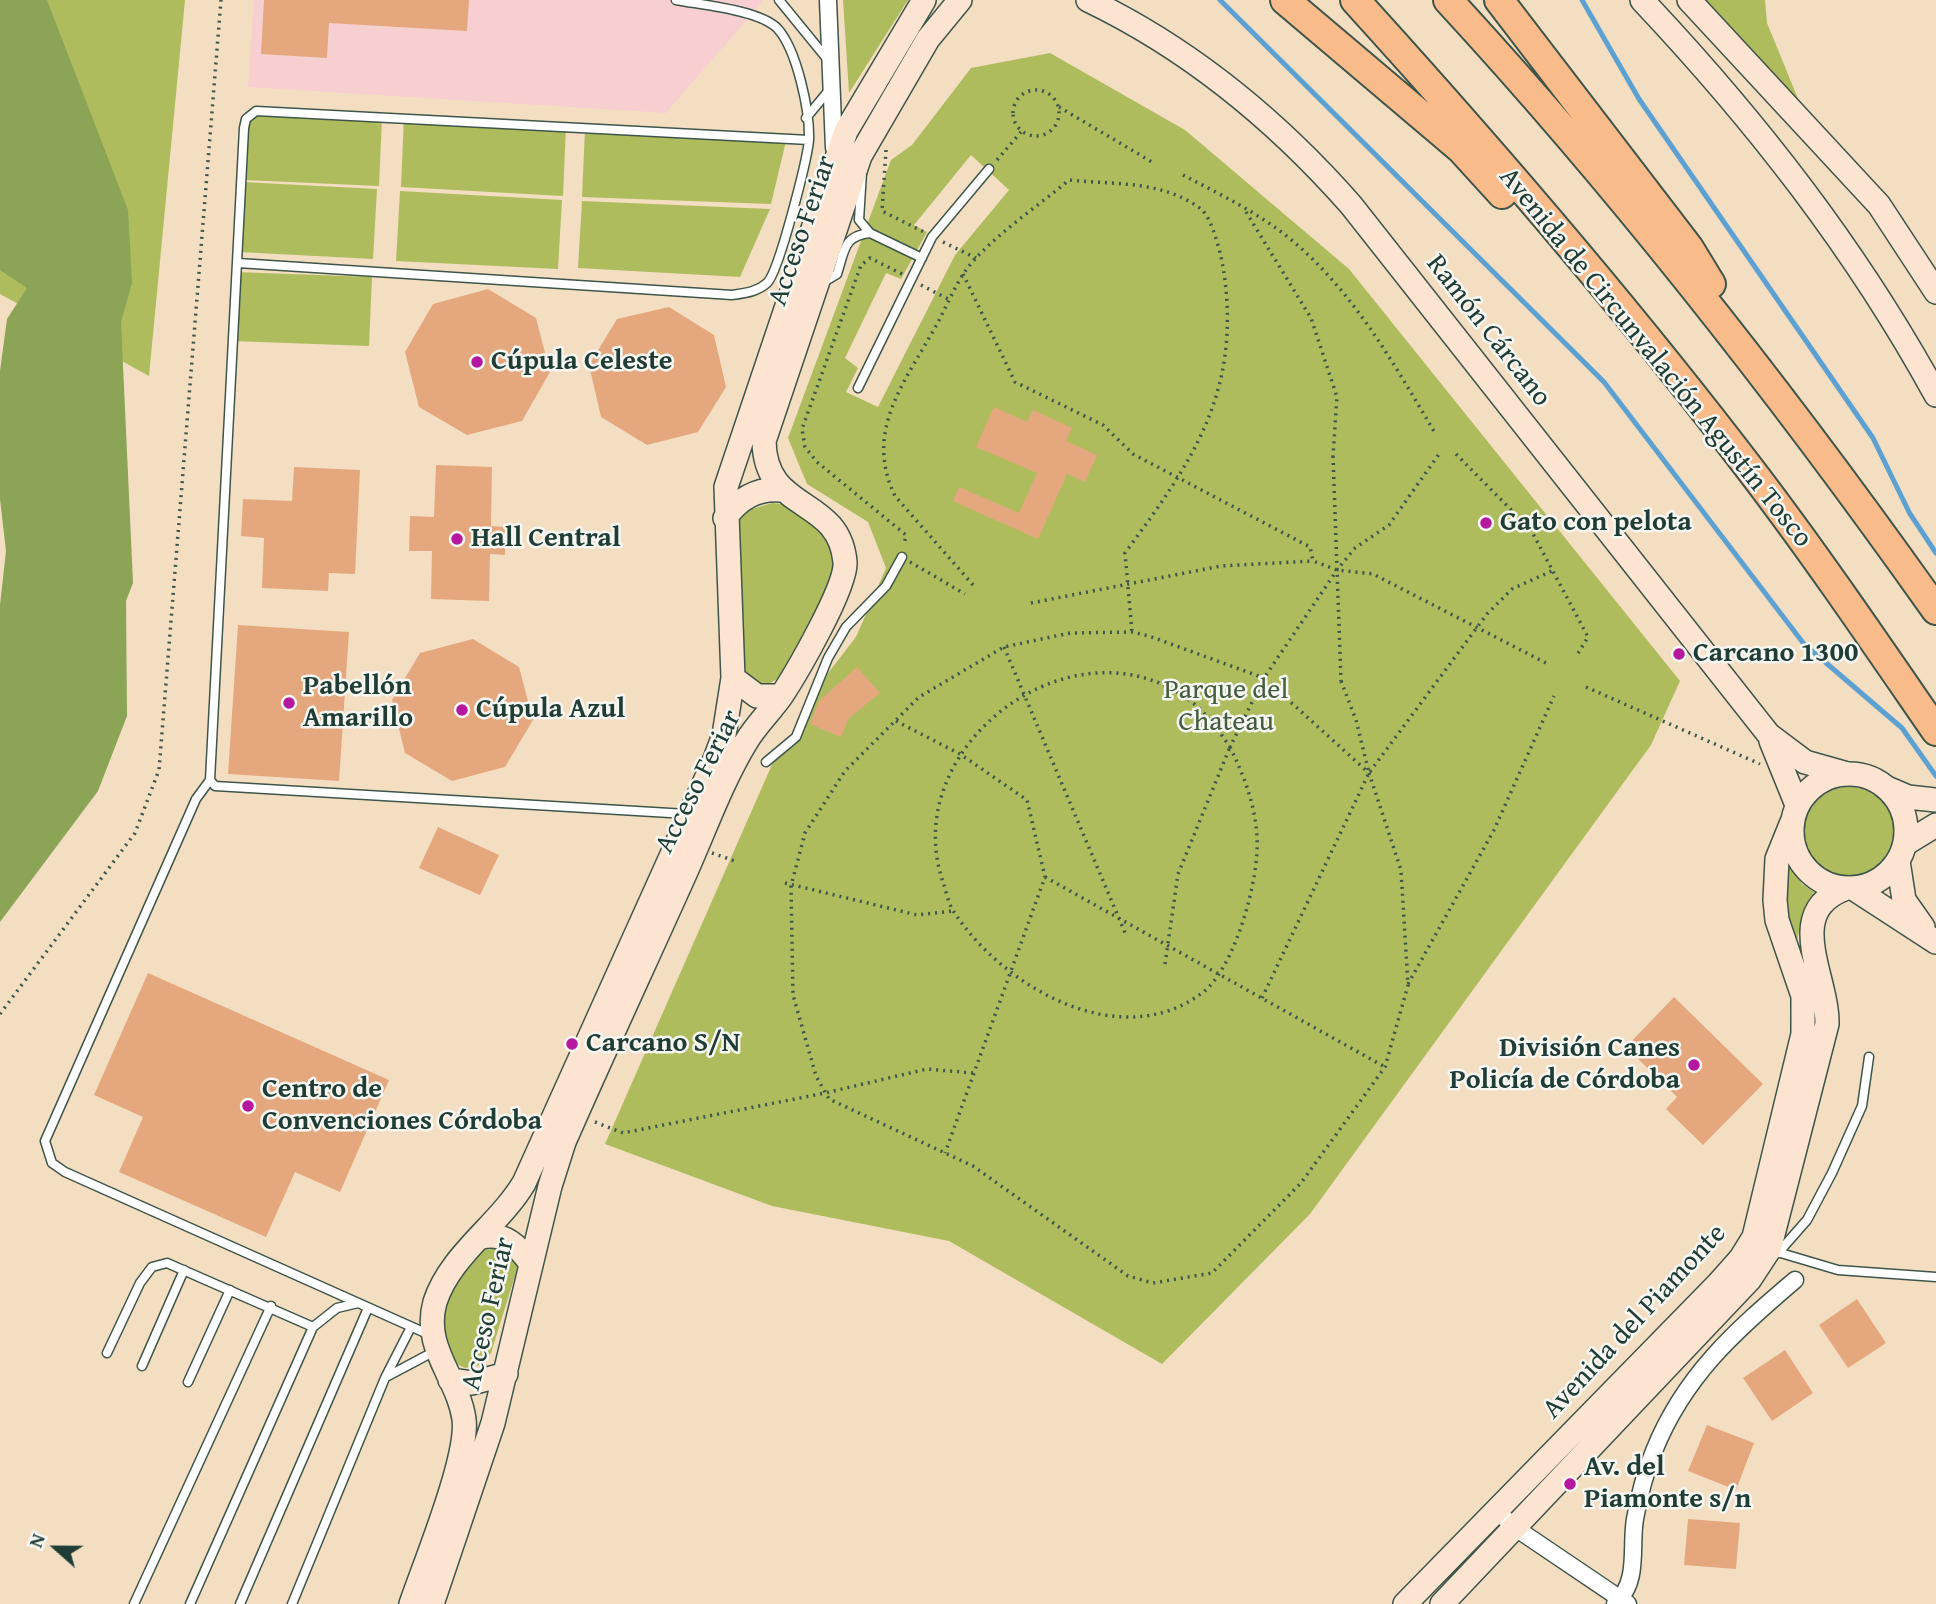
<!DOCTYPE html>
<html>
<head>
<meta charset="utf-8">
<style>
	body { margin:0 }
	#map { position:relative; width:1936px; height:1604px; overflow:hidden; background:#f3dec2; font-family:"Gentium Book Plus",serif }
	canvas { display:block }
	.north { position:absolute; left:21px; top:1513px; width:70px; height:70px; -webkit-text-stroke:5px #f6f6f2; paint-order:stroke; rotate:291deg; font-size:19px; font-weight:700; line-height:28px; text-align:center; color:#1f3d34 }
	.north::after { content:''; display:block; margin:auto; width:24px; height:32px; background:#1f3d34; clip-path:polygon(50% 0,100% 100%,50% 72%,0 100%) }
</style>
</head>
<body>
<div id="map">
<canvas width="1936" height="1604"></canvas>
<div class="north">N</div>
</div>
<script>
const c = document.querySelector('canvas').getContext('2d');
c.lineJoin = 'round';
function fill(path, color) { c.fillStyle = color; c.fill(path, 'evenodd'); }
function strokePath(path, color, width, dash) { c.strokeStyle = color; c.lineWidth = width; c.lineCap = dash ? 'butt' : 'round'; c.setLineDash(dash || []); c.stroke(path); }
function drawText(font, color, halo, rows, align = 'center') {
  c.font = font + ' "Gentium Book Plus",serif'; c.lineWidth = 5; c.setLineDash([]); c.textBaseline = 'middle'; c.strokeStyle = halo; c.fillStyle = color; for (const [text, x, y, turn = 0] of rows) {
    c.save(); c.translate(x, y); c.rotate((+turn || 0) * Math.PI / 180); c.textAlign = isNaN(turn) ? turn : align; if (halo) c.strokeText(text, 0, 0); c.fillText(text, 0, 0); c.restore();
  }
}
const built = new Path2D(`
	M254 0H758L763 1 666 113 248 87Z`);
const green = new Path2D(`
	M0 0H185L149 376 0 294Z
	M843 0H908L849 93Z
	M1697 0H1765L1767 23 1801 106Z
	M1050 53 1185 130 1349 269 1680 681 1651 745 1310 1214 1162 1364 949 1241 772 1206 605 1144 774 760 807 718 828 673 856 637 886 568 868 522 807 484 788 438 891 160 912 145 971 68ZM971 155 1009 190 955 255 878 407 846 392 858 368 845 358 886 273 901 279 927 232 914 225Z
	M247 112 382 118 379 186 244 180Z
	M404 117 566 126 563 196 401 187Z
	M585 129 787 137 771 204 582 197Z
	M242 182 377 189 373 259 239 252Z
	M400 191 562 200 558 269 396 261Z
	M582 201 770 209 740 277 578 268Z
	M236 272 372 277 369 346 233 341Z
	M772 503 793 505 827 531 836 568 785 674 764 687 742 673 736 523 745 511Z
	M1804 832a45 45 0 1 1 90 0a45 45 0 1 1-90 0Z
	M1788 863 1802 884 1815 893 1800 925 1795 952 1787 910Z
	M503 1248 516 1259 518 1266 491 1353 482 1365 465 1368C452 1363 450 1354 447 1342 435 1300 455 1279 482 1250Z`);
const forest = new Path2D(`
	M0 0H47L128 210 132 283 121 322 133 583 126 601 127 716 98 791 0 922V605L6 551 0 499V371L7 319 27 288 0 270Z`);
const stream = new Path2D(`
	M1220 0 1604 382 1804 644 1902 728 1936 776
	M1582 0 1639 99 1873 438 1909 512 1936 553`);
const building = new Path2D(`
	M264 0H469L467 31 329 23 327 58 261 54Z
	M488 289 536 318 550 372 522 421 467 435 419 407 405 352 433 304Z
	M669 307 714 335 726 387 698 432 647 445 601 417 589 365 617 319Z
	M994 407 1027 422 1033 410 1072 428 1066 441 1097 455 1085 482 1067 474 1038 539 953 501 959 487 1019 513 1037 473 976 447Z
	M436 465 492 467 491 526 505 527V555L490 554 489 601 431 599 432 551H409L410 516 434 517Z
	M294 467 360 470 355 574 329 573 328 591 262 588 264 538 241 536 243 499 292 501Z
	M238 625 349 632 339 781 228 774Z
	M473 639 519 667 533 720 505 767 452 781 405 753 392 700 420 653Z
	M857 667 880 693 849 718 841 737 810 724 819 701Z
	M438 827 499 855 480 895 419 868Z
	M148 973 389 1080 340 1192 295 1172 266 1237 119 1172 143 1117 94 1095Z
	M1674 997 1763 1084 1703 1145 1666 1109 1677 1097 1626 1047Z
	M1857 1299 1886 1343 1848 1368 1819 1325Z
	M1785 1350 1813 1393 1772 1421 1743 1378Z
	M1707 1425 1754 1443 1736 1490 1688 1471Z
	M1688 1519 1740 1523 1736 1569 1684 1565Z`);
const path = new Path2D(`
	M1013 113a23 23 0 1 1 46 0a23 23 0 1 1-46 0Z
	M1059 107 1152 162
	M886 150 882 211 924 232
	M997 160 1021 132
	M1183 175C1219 194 1257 212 1289 238 1352 289 1394 364 1435 433
	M1246 212 1311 318 1337 397 1333 456
	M943 242 976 258
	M902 274 870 258 861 265 802 429 805 447 817 462 906 535 904 545
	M963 274 1015 382 1103 425 1133 454 1310 547 1313 561 1337 570 1373 574 1546 663
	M921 285 950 300
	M1456 454 1531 530 1588 637 1577 655
	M910 562 965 594
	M973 585 895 496C863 430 906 381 937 324 949 302 958 277 975 259 1002 230 1038 206 1069 180 1116 185 1162 180 1201 209 1213 219 1222 258 1224 273 1241 393 1192 462 1125 553L1132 632
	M1031 603 1221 566 1312 561
	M1004 647 1126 935
	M1341 681 1356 720 1369 773 1487 614 1512 589 1554 570
	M1586 687 1760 764
	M896 721 960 754 1027 800 1045 877 945 1153
	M1230 747C1244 776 1255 804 1257 837 1260 877 1235 969 1202 993 1119 1055 1002 986 954 912 948 903 946 891 943 882 896 745 1077 611 1193 703 1208 715 1219 731 1230 747L1264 678 1149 636 1132 632 1070 633 1004 647 919 697 845 771 805 833 791 886 793 995 816 1076 829 1099 973 1166 1128 1276 1153 1283 1212 1273 1301 1183 1385 1067 1408 985 1401 870 1369 773 1264 678 1337 570 1355 548 1389 525 1439 454
	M712 853 735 861
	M1045 877 1385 1067
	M785 883 917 915 953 911
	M1165 964 1178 874 1230 747
	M1408 984 1494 830 1554 696
	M1262 998 1368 775
	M0 1014 135 833 159 770 221 0
	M595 1122 623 1133 825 1093 927 1069 973 1073`);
const lane = new Path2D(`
	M779 0 828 60
	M806 118 830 89
	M862 172 859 220 870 233 922 258
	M238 263 732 295C745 293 757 292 767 283 779 272 807 160 809 140 810 112 797 49 777 28 759 10 702 5 676 0
	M822 283 837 274C845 250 843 236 870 233
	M858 388 932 237 989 169
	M766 762 796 737 828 658 846 627 886 586 902 557
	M210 780 196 799 45 1141 52 1163 65 1172 430 1335
	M687 814 215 786 210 780 244 128 246 119 256 111 809 140
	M1774 1251 1838 1270 1936 1277
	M1778 1253 1807 1220 1832 1173 1862 1106 1869 1057
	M107 1353 140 1283 152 1267 167 1263 313 1327
	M142 1366 184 1270
	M388 1376 435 1351
	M188 1382 230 1290
	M134 1604 271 1306
	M190 1604 313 1327 337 1308 358 1303
	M240 1604 368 1308
	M292 1604 385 1378 411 1327`);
const street = new Path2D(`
	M828 0 834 148
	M1497 1511 1514 1527 1628 1604
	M1615 1604C1640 1581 1630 1548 1635 1519 1639 1496 1645 1473 1654 1451 1684 1376 1735 1331 1795 1280`);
const secondary = new Path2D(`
	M1088 0C1190 49 1277 121 1351 205L1769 735 1805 762 1844 773
	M1642 0C1756 121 1856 249 1936 395
	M1689 0 1879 205 1936 292
	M725 518C739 499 756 488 781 490
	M733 678 757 696H781
	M1771 741 1797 805
	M1792 831a57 57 0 1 1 114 0a57 57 0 1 1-114 0Z
	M1887 788 1908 797 1936 800
	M1905 844 1936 825
	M1898 861 1904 900 1923 927
	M1853 888 1936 942
	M482 1237C505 1232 519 1247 531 1264
	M450 1380 472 1383 506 1374
	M411 1604C425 1563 469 1457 464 1419 458 1377 422 1348 435 1302 450 1255 499 1225 524 1183L715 759 724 735 733 678 726 487 846 131 924 0
	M432 1604 493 1423 550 1186 564 1142C603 1053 644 965 684 876 704 832 721 783 746 742 756 725 771 711 782 695 797 672 847 586 845 562 839 495 765 514 764 441L860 156 928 39 960 0
	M1405 1604 1718 1284 1741 1258 1754 1237 1803 1034V996L1777 920 1775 900 1777 859 1792 822
	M1442 1604 1750 1279 1769 1250 1827 1024C1828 977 1783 913 1844 889`);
const highway = new Path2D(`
	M1285 0 1461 149 1502 194
	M1355 0C1494 153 1628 309 1753 473 1817 557 1876 644 1936 731
	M1448 0C1625 192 1785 397 1936 610
	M1499 0 1689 248 1711 284`);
const pathBridge = new Path2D(`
	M1333 456 1341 681`);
const markers = [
	[477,362,7,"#b5179e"],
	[1486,523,7,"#b5179e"],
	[457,539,7,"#b5179e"],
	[1679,654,7,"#b5179e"],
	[289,703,7,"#b5179e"],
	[462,710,7,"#b5179e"],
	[572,1044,7,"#b5179e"],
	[1694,1065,7,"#b5179e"],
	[248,1106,7,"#b5179e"],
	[1570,1484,7,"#b5179e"]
];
const streetNames = [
	["Acceso Feriar",803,231,-71],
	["Ramón Cárcano",1488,331,52],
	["Avenida de Circunvalación Agustín Tosco",1655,358,51],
	["Acceso Feriar",699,782,-63],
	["Acceso Feriar",489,1314,-77],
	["Avenida del Piamonte",1635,1322,-47]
];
const poiNames = [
	["Cúpula Celeste",491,362],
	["Gato con pelota",1500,523],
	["Hall Central",471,539],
	["Carcano 1300",1693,654],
	["Pabellón",303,687],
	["Amarillo",303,719],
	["Cúpula Azul",476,710],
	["Carcano S/N",586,1044],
	["División Canes",1680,1049,"right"],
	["Policía de Córdoba",1680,1081,"right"],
	["Centro de",262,1090],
	["Convenciones Córdoba",262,1122],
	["Av. del",1584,1468],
	["Piamonte s/n",1584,1500]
];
const parkNames = [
	["Parque del",1226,691],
	["Chateau",1226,723]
];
fill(built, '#f7cfd0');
fill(green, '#afbc5e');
fill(forest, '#8ba455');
strokePath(stream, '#5ca1d1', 5);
fill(building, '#e5a87e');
strokePath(lane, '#3f5549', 11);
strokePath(street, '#3f5549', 19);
strokePath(secondary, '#3f5549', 26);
strokePath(highway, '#3f5549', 32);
strokePath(path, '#3f5549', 3.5, [2, 5]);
strokePath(lane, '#fff', 8);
strokePath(street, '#fff', 16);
strokePath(secondary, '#fde4d1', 23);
strokePath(highway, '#fabb8b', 28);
strokePath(pathBridge, '#3f5549', 3.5, [2, 5]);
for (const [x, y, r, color] of markers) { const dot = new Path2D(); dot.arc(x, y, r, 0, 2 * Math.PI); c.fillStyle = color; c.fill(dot); strokePath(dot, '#f6f6f2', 2.5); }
drawText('28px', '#1f3d34', '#f6f6f2', streetNames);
drawText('bold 28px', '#1f3d34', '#f6f6f2', poiNames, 'left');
drawText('28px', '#435d3e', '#f6f6f2', parkNames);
</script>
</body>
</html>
